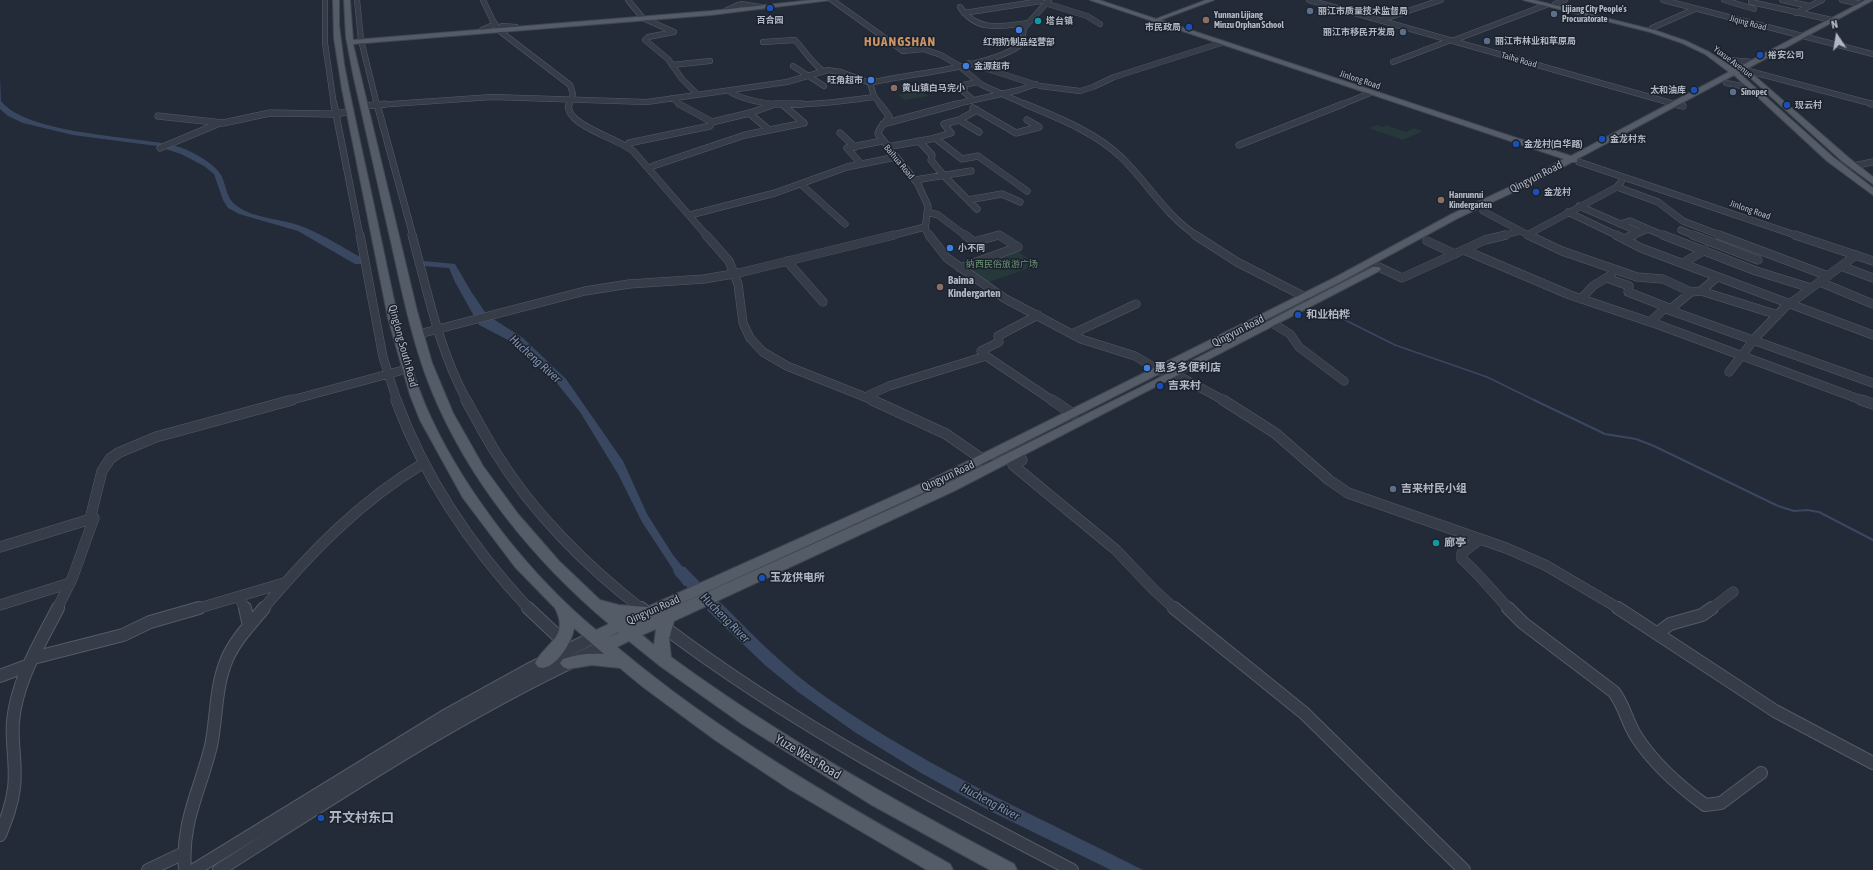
<!DOCTYPE html>
<html>
<head>
<meta charset="utf-8">
<style>
	body { margin:0 }
	#map { position:relative; width:1873px; height:870px; overflow:hidden; background:#232b38; font-family:"Asap Condensed",sans-serif }
	canvas { display:block }
	.north { position:absolute; left:1817px; top:16px; width:40px; height:40px; -webkit-text-stroke:3px #1c222d; paint-order:stroke; rotate:348deg; font-size:11px; font-weight:700; line-height:16px; text-align:center; color:#b1b8c4 }
	.north::after { content:''; display:block; margin:auto; width:14px; height:18px; background:#b1b8c4; clip-path:polygon(50% 0,100% 100%,50% 72%,0 100%) }
</style>
</head>
<body>
<div id="map">
<canvas width="1873" height="870"></canvas>
<div class="north">N</div>
</div>
<script>
const c = document.querySelector('canvas').getContext('2d');
c.lineJoin = 'round';
function fill(path, color) { c.fillStyle = color; c.fill(path, 'evenodd'); }
function strokePath(path, color, width, dash) { c.strokeStyle = color; c.lineWidth = width; c.lineCap = dash ? 'butt' : 'round'; c.setLineDash(dash || []); c.stroke(path); }
function drawText(font, color, halo, rows, align = 'center') {
  c.font = font + ' "Asap Condensed","Noto Sans SC",sans-serif'; c.lineWidth = 3; c.setLineDash([]); c.textBaseline = 'middle'; c.strokeStyle = halo; c.fillStyle = color; for (const [text, x, y, turn = 0] of rows) {
    c.save(); c.translate(x, y); c.rotate((+turn || 0) * Math.PI / 180); c.textAlign = isNaN(turn) ? turn : align; if (halo) c.strokeText(text, 0, 0); c.fillText(text, 0, 0); c.restore();
  }
}
const green = new Path2D(`
	M922 91 929 96 904 100 898 95Z
	M1377 125 1383 127 1386 125 1406 132 1414 128 1423 131 1403 140 1369 128Z
	M1013 248 1038 265 986 283 959 264Z`);
const water = new Path2D(`
	M0 76 1 101C26 134 132 136 172 145 187 148 216 163 222 177 227 188 226 198 237 206 253 219 287 219 306 228 325 236 344 248 362 258L361 264H355L298 231 239 214 228 208 223 200 214 174 204 166 181 154 157 146 73 135 23 123 8 116 0 109Z
	M423 261 455 264 472 293 487 315 523 338 566 379 623 461 647 514 673 555 694 581 684 586 642 522 618 474 580 412 556 382 510 341 479 325 455 282 449 268 423 266Z
	M720 602C748 630 776 659 808 684 911 761 1029 812 1143 870H1111L992 812 921 773 856 733 798 692 766 666 707 610Z`);
const streamFar1 = new Path2D(`
	M1327 311 1395 345 1487 377 1536 401`);
const stream = new Path2D(`
	M1534 400 1605 434 1636 439 1654 446 1778 506 1794 511 1807 510 1819 512 1873 540`);
const river = new Path2D(`
	M680 566 685 567 729 612 731 616 729 620 724 622 719 620 675 575 673 571 675 567Z`);
const minorFar4 = new Path2D(`
	M325 0V43L334 105
	M357 0 361 40 377 105
	M483 0 493 21 501 32 570 85 573 94 569 105
	M628 0 642 17
	M832 0 903 51 923 49 941 55 958 65 982 85 1027 105
	M1309 0 1678 105
	M1663 0 1873 54
	M1724 0 1754 9
	M1782 0 1809 6
	M1842 0 1862 4
	M1751 2 1832 20
	M1045 3 1087 16 1100 24
	M741 4 760 7
	M1555 4 1565 0
	M960 7C977 33 1002 26 1028 23
	M727 10 738 5
	M964 13 1041 1
	M1796 13 1822 0
	M645 19 674 32 648 37 645 40 668 59 682 79 698 95
	M1381 20 1441 0
	M502 26 516 27
	M1652 28 1695 9
	M482 30 495 24
	M1452 41 1546 5
	M763 42 795 40C805 51 811 62 823 71
	M1730 60 1752 62
	M1393 62 1451 40
	M969 63 1040 86 1080 91 1093 87 1114 77 1221 43
	M672 65 710 61
	M793 66 824 86
	M1749 71 1873 104
	M1726 83 1752 88
	M728 91C767 114 832 102 875 97
	M672 98 681 105
	M973 100 963 91 965 88 963 85 978 82
	M377 105 492 97 647 102 787 82 828 70 841 72 870 83
	M773 105 775 104
	M881 105 874 96 870 83C911 73 990 68 1022 44L1024 28 1049 0
	M952 105 1019 90 1036 84
	M1341 105 1370 93`);
const minorFar3 = new Path2D(`
	M334 104 360 236
	M377 104 413 236
	M569 104C563 125 621 139 634 152L707 236
	M679 104 712 122 750 113 775 104
	M775 104H802
	M880 104 889 116C887 123 879 126 878 134L918 184 928 206 925 229 930 236
	M1025 104C1058 118 1095 132 1121 157 1148 183 1164 214 1197 236
	M1674 104 1683 106
	M1871 104H1873
	M364 106 385 104
	M973 108 1016 133 1039 127 1027 120
	M749 113 769 130
	M158 116 223 123 270 113 332 114 350 112
	M959 120 979 132
	M883 124 957 104
	M840 133 855 147
	M935 138 962 159 978 156 1027 191
	M919 141 932 155 931 160 944 176 977 209
	M629 143 710 126 712 122
	M1239 145 1343 104
	M887 147 931 139 951 133 944 124 959 120 977 110
	M160 148 220 123
	M1579 162 1798 236
	M861 164 847 148 882 141
	M653 166 745 135 804 123 782 104
	M1853 166 1873 162
	M915 180 971 171
	M803 186 845 224
	M1617 187 1658 202 1683 221 1722 236
	M968 200 1002 194 1020 202
	M1579 206 1639 232
	M1483 211 1530 236
	M927 212 938 215 966 236
	M1568 212 1618 236
	M690 215 775 193 847 167 896 157
	M1620 224 1630 221 1648 229
	M1681 230 1695 236
	M1527 235 1617 187 1621 182
	M890 236 925 227
	M997 236H1000
	M1502 236 1520 231
	M1632 236 1648 229 1665 236`);
const minorFar2 = new Path2D(`
	M360 235 383 357 397 401
	M412 235C427 290 439 350 467 401
	M706 235 729 261 738 284 743 323 750 338 763 352 787 366 875 401
	M929 235 947 258 1004 298 1081 339 1135 356 1160 371
	M1195 235 1237 262 1305 297
	M1528 235 1562 251 1637 277 1663 279 1691 292
	M1616 235 1641 248 1873 335
	M1663 235 1756 271 1811 288
	M1693 235 1758 260
	M1719 235 1828 276
	M1795 235 1873 261
	M1624 239 1634 235
	M1427 241 1455 254
	M1464 250 1570 295 1659 325 1864 401
	M787 261 823 302
	M1683 263 1705 250
	M1841 266 1873 278
	M1379 267 1402 278 1485 240 1506 235
	M960 268 1018 247 999 235 974 242 965 235
	M1607 278 1629 286 1628 292 1669 308
	M1820 282 1873 304
	M1701 291 1778 315
	M1581 299 1593 286 1611 275
	M1666 309 1873 383
	M1650 322 1663 310 1673 307 1691 292 1701 291 1717 277
	M1272 323 1290 334 1299 347 1344 381
	M419 334 585 291 629 284 704 279 739 273 894 235
	M1072 334 1136 304
	M986 356 981 351 999 342 998 336 1038 315
	M1729 372 1756 337 1784 308 1856 255
	M1175 374 1225 401
	M869 395 889 386 986 356 1053 401
	M288 401 407 369`);
const minorFar1 = new Path2D(`
	M396 400C425 479 472 548 529 609
	M466 400C476 418 485 436 496 453 532 512 587 567 642 609
	M872 400 946 434 992 466
	M1052 400 1073 414
	M1223 400 1275 433 1329 480 1348 493 1506 548 1545 565 1620 609
	M1861 400 1873 404
	M1015 455 1022 460 1013 465 1116 550 1154 590 1175 609
	M90 519 102 471 110 459 118 453 156 437 292 400
	M1480 539 1462 553V559C1479 574 1493 592 1509 609
	M0 547 94 518
	M239 597 245 609
	M0 605 70 583
	M57 609 72 579 94 518
	M196 609 284 583
	M263 609C311 552 360 501 424 463
	M1711 609 1733 592`);
const minor = new Path2D(`
	M245 608 249 626
	M528 608 563 641
	M641 608 645 611
	M1174 608 1304 713 1464 870
	M1508 608 1523 623 1614 692C1625 707 1627 722 1636 736 1653 763 1679 786 1705 805L1721 803 1761 773
	M1618 608 1775 711 1873 763
	M664 627C791 723 931 797 1072 870
	M1658 633 1670 624 1702 615 1712 608
	M33 658 123 635 150 622 199 608
	M0 676 29 665
	M0 835C6 820 12 805 14 788 17 766 11 743 13 721 17 680 40 643 58 608
	M148 870 184 853
	M185 870C181 822 200 791 211 746 217 717 215 687 227 659 235 640 251 624 264 608
	M194 870 445 716 532 668 594 637
	M219 870C345 790 468 708 605 646`);
const major = new Path2D(`
	M333 0H339V25L344 64C355 122 369 180 381 239 394 299 405 363 432 420 468 496 531 576 596 630L609 624C534 561 468 480 431 389 412 342 402 291 391 242 378 186 366 130 353 74L346 37 344 0H350L353 40 711 11 812 0H831L711 15 353 44 417 311 432 363 453 413 483 466 518 514 559 561 600 600 619 605 647 607 936 477 1334 278 1452 214 1529 178 1564 159 1090 0H1099L1156 19 1206 0H1214L1160 20 1571 156 1729 72 1705 54 1682 43 1650 32 1523 0H1533L1654 30 1686 41 1709 52 1735 69 1866 0H1873L1739 73 1833 157 1873 188V195L1827 161 1734 75 1577 159V162H1572L1535 182 1458 218 1340 282 944 483 632 626 944 485 1145 385 1373 267H1379L1381 269 1379 271 954 491 674 621 669 639 671 657C779 736 896 802 1014 864L1017 870H990L870 804 742 724 660 666 629 641 617 647C719 733 834 799 950 864L953 870H927L789 789 715 740 643 687 620 668 592 665 568 669 563 667 560 663 563 659C576 654 590 653 604 654L574 628C572 642 554 673 538 667L535 663C546 642 570 637 555 608L515 567 463 498 420 420 410 395 388 318 342 89 334 38ZM656 629 654 645 642 635ZM619 632V633L606 638Z
	M1745 71H1749L1849 158 1873 177V184L1843 162 1745 73Z`);
const markers = [
	[770,8,4,"#1a4fb4"],
	[1310,11,4,"#5c6f8a"],
	[1554,14,4,"#5c6f8a"],
	[1206,20,4,"#8d6e63"],
	[1038,21,4,"#0f9aa8"],
	[1189,27,4,"#1a4fb4"],
	[1019,30,4,"#3f7fe0"],
	[1403,32,4,"#5c6f8a"],
	[1487,41,4,"#5c6f8a"],
	[1760,55,4,"#1a4fb4"],
	[966,66,4,"#3f7fe0"],
	[871,80,4,"#3f7fe0"],
	[894,88,4,"#8d6e63"],
	[1694,90,4,"#1a4fb4"],
	[1733,92,4,"#5c6f8a"],
	[1787,105,4,"#1a4fb4"],
	[1602,139,4,"#1a4fb4"],
	[1516,144,4,"#1a4fb4"],
	[1536,192,4,"#1a4fb4"],
	[1441,200,4,"#8d6e63"],
	[950,248,4,"#3f7fe0"],
	[940,287,4,"#8d6e63"],
	[1298,315,4,"#1a4fb4"],
	[1147,368,4,"#3f7fe0"],
	[1160,386,4,"#1a4fb4"],
	[1393,489,4,"#5c6f8a"],
	[1436,543,4,"#0f9aa8"],
	[762,578,4,"#1a4fb4"],
	[321,818,4,"#1a4fb4"]
];
const farPoinames = [
	["Lijiang City People's",1562,9],
	["Procuratorate",1562,19],
	["丽江市质量技术监督局",1318,11],
	["Yunnan Lijiang",1214,15],
	["Minzu Orphan School",1214,25],
	["百合园",770,20,"center"],
	["塔台镇",1046,21],
	["市民政局",1181,27,"right"],
	["丽江市移民开发局",1395,32,"right"],
	["丽江市林业和草原局",1495,41],
	["红翔奶制品经营部",1019,42,"center"],
	["裕安公司",1768,55],
	["金源超市",974,66],
	["旺角超市",863,80,"right"],
	["黄山镇白马完小",902,88],
	["太和油库",1686,90,"right"],
	["Sinopec",1741,92],
	["现云村",1795,105],
	["金龙村东",1610,139],
	["金龙村(白华路)",1524,144],
	["金龙村",1544,192],
	["Hanrunrui",1449,195],
	["Kindergarten",1449,205],
	["小不同",958,248]
];
const farStreetnames = [
	["Jiqing Road",1748,23,15],
	["Taihe Road",1519,60,16],
	["Yuxue Avenue",1733,62,37],
	["Jinlong Road",1360,80,18],
	["Baihua Road",899,162,50],
	["Jinlong Road",1750,210,19]
];
const farParknames = [
	["纳西民俗旅游广场",1002,264]
];
const streetNames = [
	["Qingyun Road",1536,177,-27],
	["Qingyun Road",1238,331,-27],
	["Qinglong South Road",403,346,75],
	["Qingyun Road",948,476,-25],
	["Qingyun Road",653,610,-24]
];
const poiNames = [
	["Baima",948,281],
	["Kindergarten",948,294],
	["和业柏桦",1306,315],
	["惠多多便利店",1155,368],
	["吉来村",1168,386],
	["吉来村民小组",1401,489],
	["廊亭",1444,543],
	["玉龙供电所",770,578]
];
const waterNames = [
	["Hucheng River",535,359,42],
	["Hucheng River",725,618,45],
	["Hucheng River",990,802,28]
];
const farDistrictnames = [
	["HUANGSHAN",900,42]
];
const nearStreetnames = [
	["Yuze West Road",808,757,31]
];
const nearPoinames = [
	["开文村东口",329,818]
];
fill(green, '#26383a');
fill(water, '#394860');
strokePath(streamFar1, '#394860', 1.5);
strokePath(stream, '#394860', 2);
fill(river, '#394860');
strokePath(minorFar4, '#545b66', 6);
strokePath(minorFar3, '#545b66', 7);
strokePath(minorFar2, '#545b66', 9);
strokePath(minorFar1, '#545b66', 11);
strokePath(minor, '#545b66', 14);
strokePath(major, '#404651', 2);
strokePath(minorFar4, '#363d48', 5);
strokePath(minorFar3, '#363d48', 6);
strokePath(minorFar2, '#363d48', 8);
strokePath(minorFar1, '#363d48', 10);
strokePath(minor, '#363d48', 12);
fill(major, '#545c68');
for (const [x, y, r, color] of markers) { const dot = new Path2D(); dot.arc(x, y, r, 0, 2 * Math.PI); c.fillStyle = color; c.fill(dot); strokePath(dot, '#1c222d', 1.5); }
drawText('bold 9px', '#b1b8c4', '#1c222d', farPoinames, 'left');
drawText('9px', '#b1b8c4', '#1c222d', farStreetnames);
drawText('9px', '#6a9375', '#1c222d', farParknames);
drawText('11px', '#b1b8c4', '#1c222d', streetNames);
drawText('bold 11px', '#b1b8c4', '#1c222d', poiNames, 'left');
drawText('italic 12px', '#7c8eaa', '#1c222d', waterNames);
c.letterSpacing = '1px';
drawText('bold 13px', '#cb9565', '#1c222d', farDistrictnames);
c.letterSpacing = '0px';
drawText('13px', '#b1b8c4', '#1c222d', nearStreetnames);
drawText('bold 13px', '#b1b8c4', '#1c222d', nearPoinames, 'left');
</script>
</body>
</html>
